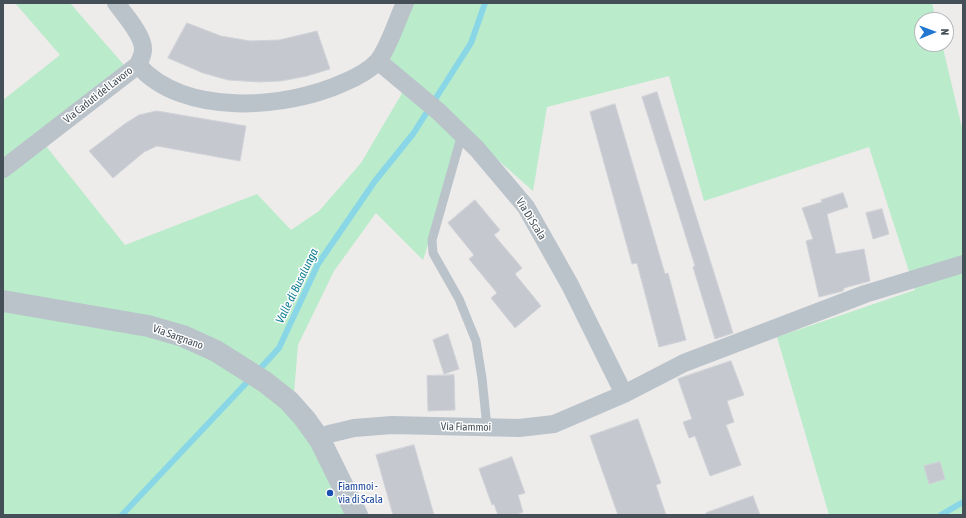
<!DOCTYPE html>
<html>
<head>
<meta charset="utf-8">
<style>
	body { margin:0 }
	#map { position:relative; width:966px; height:518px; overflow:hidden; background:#eeebeb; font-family:"Asap Condensed",sans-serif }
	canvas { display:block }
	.frame { position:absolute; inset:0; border:4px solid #454f57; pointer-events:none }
	.north { position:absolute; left:914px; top:12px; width:40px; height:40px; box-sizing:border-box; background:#fff; border:1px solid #b5b9bc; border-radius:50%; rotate:89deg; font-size:11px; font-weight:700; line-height:16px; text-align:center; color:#454f57 }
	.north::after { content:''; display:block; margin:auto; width:14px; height:18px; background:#2277d1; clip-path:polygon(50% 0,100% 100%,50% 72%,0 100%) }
</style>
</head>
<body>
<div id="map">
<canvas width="966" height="518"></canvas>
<div class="frame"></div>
<div class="north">N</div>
</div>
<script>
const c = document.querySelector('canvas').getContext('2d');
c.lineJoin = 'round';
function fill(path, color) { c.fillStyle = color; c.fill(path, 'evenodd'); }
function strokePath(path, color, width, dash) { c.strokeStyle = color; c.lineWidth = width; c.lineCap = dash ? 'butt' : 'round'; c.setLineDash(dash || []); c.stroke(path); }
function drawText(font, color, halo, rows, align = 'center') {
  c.font = font + ' "Asap Condensed",sans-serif'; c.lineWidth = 3; c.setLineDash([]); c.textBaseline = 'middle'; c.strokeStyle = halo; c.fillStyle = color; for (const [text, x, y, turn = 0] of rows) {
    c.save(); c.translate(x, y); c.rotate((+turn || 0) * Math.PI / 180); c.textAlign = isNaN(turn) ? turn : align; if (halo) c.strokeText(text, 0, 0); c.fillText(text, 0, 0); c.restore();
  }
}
const green = new Path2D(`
	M15 3H70L124 65 38 136 125 245 257 194 291 230 319 211 361 163 408 83 386 62 410 3H932L936 20H922V44H942L963 132V515H829L777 337 915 290 869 147 704 201 669 76 547 107 533 191 465 131 423 260 376 213 334 271 298 345 294 393 360 515H3V100L60 55Z`);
const stream = new Path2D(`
	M257 372 279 348 318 264 375 181 413 134 471 43 485 3
	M122 515 251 378
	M941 515 963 502`);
const building = new Path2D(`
	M187 23 221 36 250 41 279 40 317 31 330 69 307 76 281 81 259 82 228 80 203 73 168 58Z
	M657 92 733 333 715 339 693 267 695 266 670 186 642 97Z
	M615 104 665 274 668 273 686 340 659 347 637 263 632 264 590 112Z
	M157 111 246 126 240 161 157 146 144 152 113 178 89 151 126 123 139 115Z
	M843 193 848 207 827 214 836 254 864 249 870 281 844 288 843 291 819 297 806 241 813 239 802 208 822 202 821 200Z
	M475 200 500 230 494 235 522 268 515 274 541 306 515 328 491 298 497 293 469 259 474 255 448 223Z
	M882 209 889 234 873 239 866 213Z
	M448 334 459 369 444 374 433 340Z
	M731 361 744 395 727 401 734 422 726 425 741 465 710 476 695 436 689 438 683 422 692 419 678 379Z
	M454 375 455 410 428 411 427 376Z
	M638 419 661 483 656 485 666 515H618L590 436Z
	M414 445 434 515H393L376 455Z
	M512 457 525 493 518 495 523 512 515 515H498L494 504 492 505 479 469Z
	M940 462 945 479 929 484 924 466Z
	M753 496 760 515H706V513Z`);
const service = new Path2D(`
	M462 134 432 240 433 253 459 299 476 341 482 378 487 427`);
const minor = new Path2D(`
	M378 61 439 112 477 149 526 207 570 285 624 394
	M138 65C183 117 285 109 343 83 355 78 369 71 378 61 389 47 397 20 405 3
	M3 169 138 65C140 60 143 55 143 50 144 36 124 14 116 3
	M320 440 329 434 354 428 392 425 519 428 554 424 624 394 684 363 865 294 963 264`);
const tertiary = new Path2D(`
	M3 301 148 326 183 336 216 351 265 382 289 401 305 419 320 440 357 515`);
const markers = [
	[330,493,4,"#1a4fb4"]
];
const streetNames = [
	["Via Caduti del Lavoro",98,95,-38],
	["Via Di Scala",531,219,58],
	["Via Sargnano",178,337,20],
	["Via Fiammoi",466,427,1]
];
const transitNames = [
	["Fiammoi -",338,487],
	["via di Scala",338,500]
];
const waterNames = [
	["Valle di Busalunga",297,286,-64]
];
fill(green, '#baebcb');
strokePath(stream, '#89d7e6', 6);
fill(building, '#c5c8ce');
strokePath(building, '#cfd2d7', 1);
strokePath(service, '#bac3ca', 9);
strokePath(minor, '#bac3ca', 18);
strokePath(tertiary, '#bac3ca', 22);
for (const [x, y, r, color] of markers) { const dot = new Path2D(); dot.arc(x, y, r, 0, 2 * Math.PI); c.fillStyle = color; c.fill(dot); strokePath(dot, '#fff', 1.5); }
drawText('11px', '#454f57', '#fff', streetNames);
drawText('11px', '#164399', '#fff', transitNames, 'left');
drawText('italic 12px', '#148094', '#fff', waterNames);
</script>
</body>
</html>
